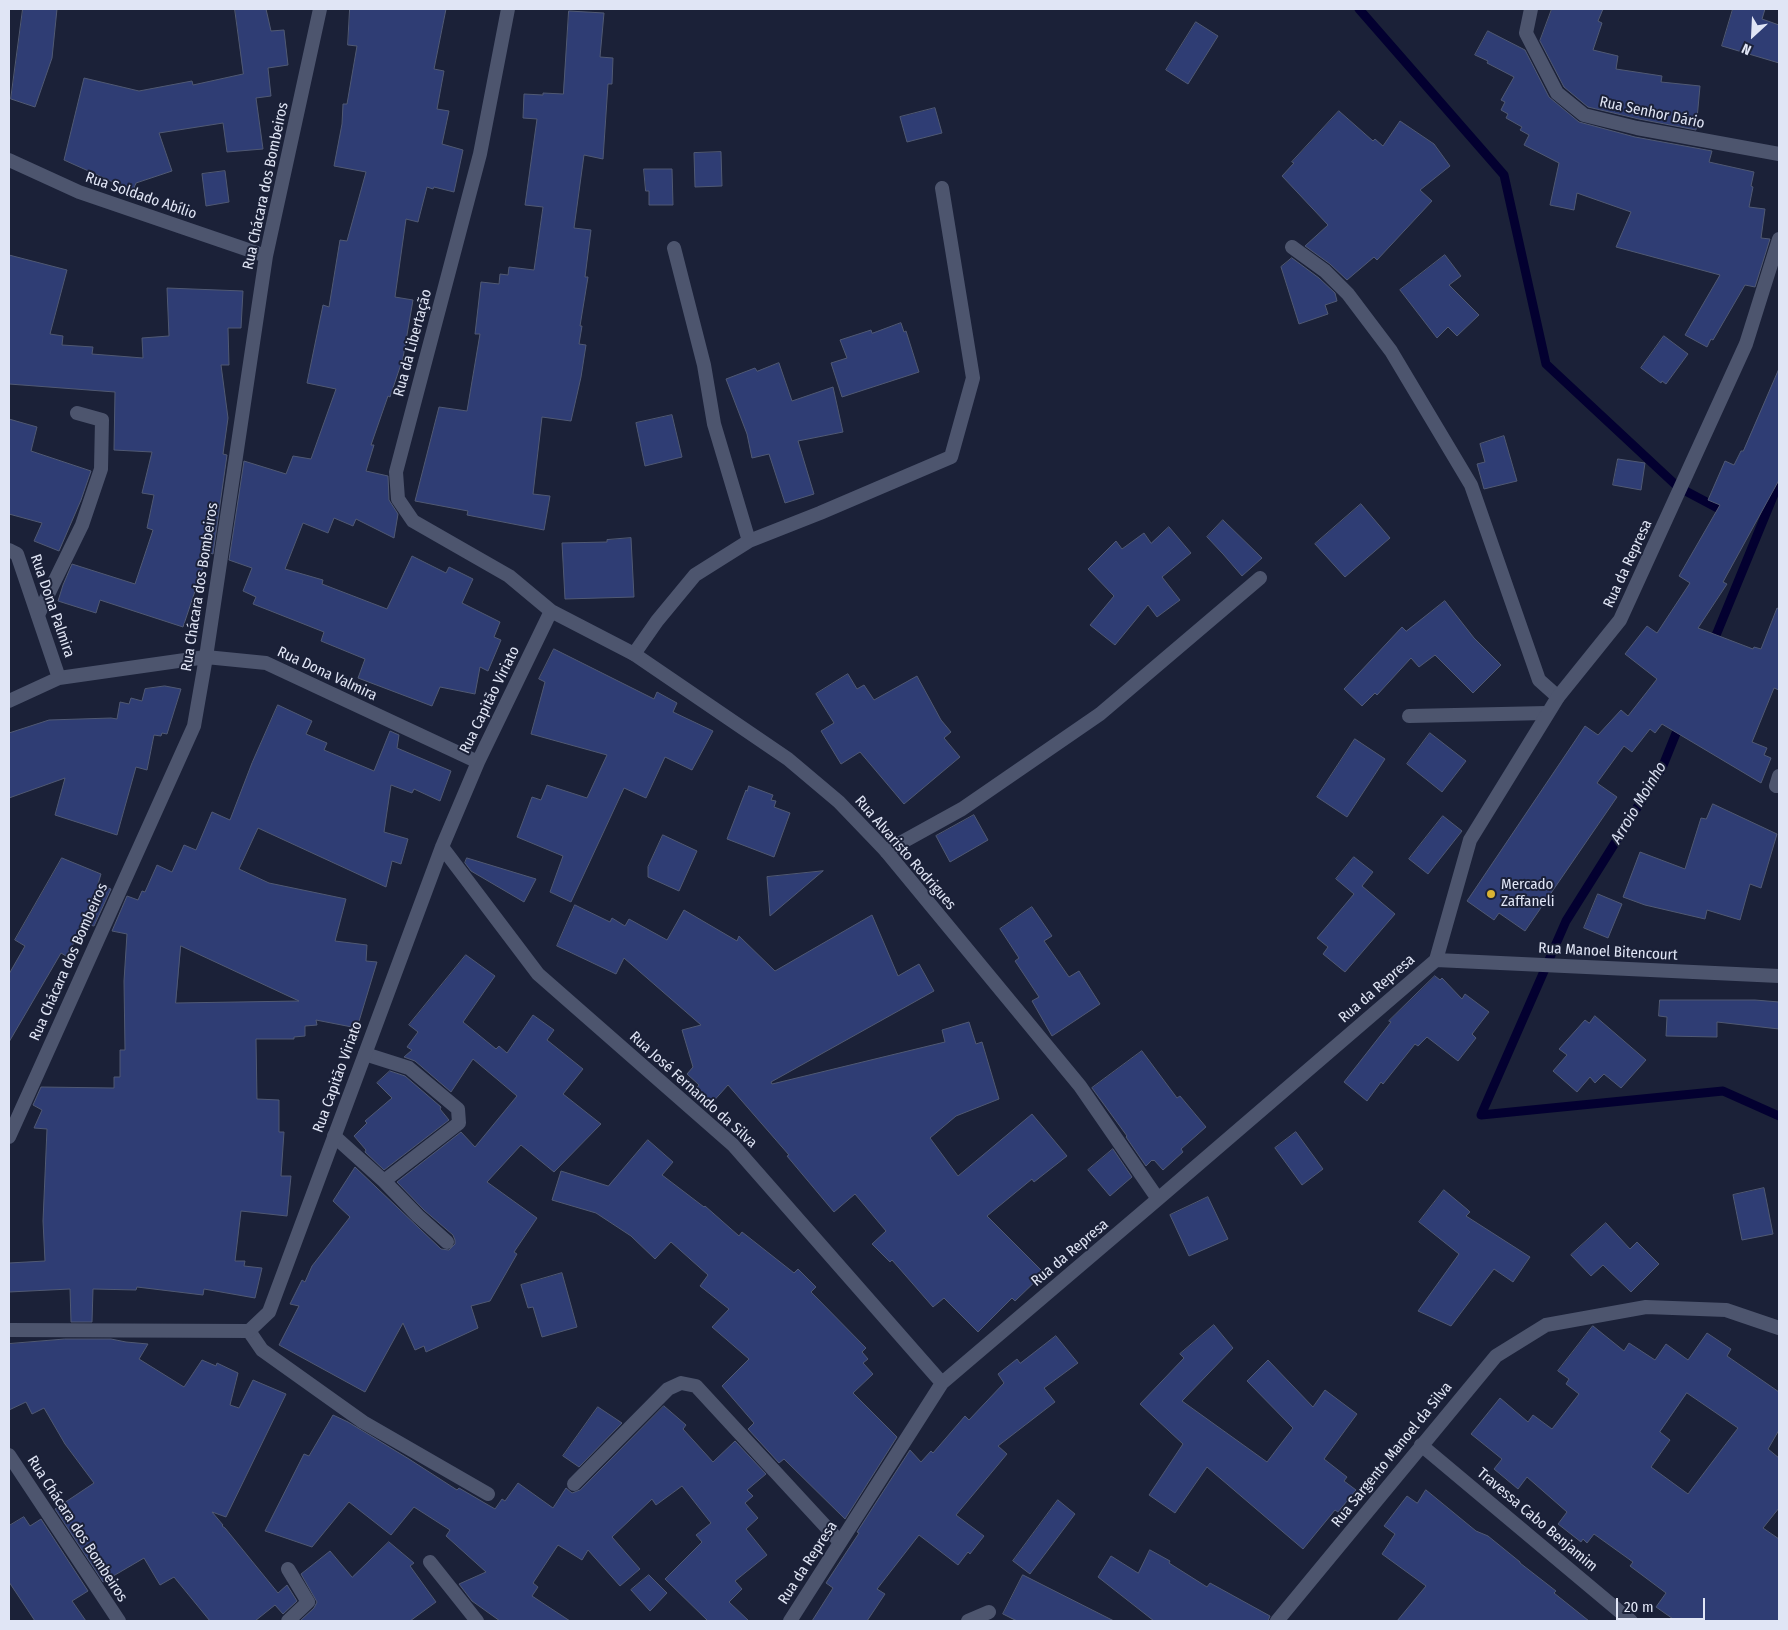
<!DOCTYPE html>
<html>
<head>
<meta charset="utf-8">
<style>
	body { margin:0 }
	#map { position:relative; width:1788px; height:1630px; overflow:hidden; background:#1b2138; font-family:"Fira Sans Condensed",sans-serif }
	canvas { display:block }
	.frame { position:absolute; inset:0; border:10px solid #e0e5f5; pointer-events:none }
	.north { position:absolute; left:1728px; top:10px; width:50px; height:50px; -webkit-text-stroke:4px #1b2138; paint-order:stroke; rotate:205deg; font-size:14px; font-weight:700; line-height:20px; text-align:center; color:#e0e5f5 }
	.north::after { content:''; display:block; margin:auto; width:18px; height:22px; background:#e0e5f5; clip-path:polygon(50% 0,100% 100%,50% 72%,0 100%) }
	.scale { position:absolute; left:1616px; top:1598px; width:89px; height:22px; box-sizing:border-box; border:2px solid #e0e5f5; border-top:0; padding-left:6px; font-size:15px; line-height:18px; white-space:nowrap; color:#e0e5f5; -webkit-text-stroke:4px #1b2138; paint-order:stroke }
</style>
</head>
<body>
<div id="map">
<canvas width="1788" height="1630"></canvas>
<div class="frame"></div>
<div class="north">N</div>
<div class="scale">20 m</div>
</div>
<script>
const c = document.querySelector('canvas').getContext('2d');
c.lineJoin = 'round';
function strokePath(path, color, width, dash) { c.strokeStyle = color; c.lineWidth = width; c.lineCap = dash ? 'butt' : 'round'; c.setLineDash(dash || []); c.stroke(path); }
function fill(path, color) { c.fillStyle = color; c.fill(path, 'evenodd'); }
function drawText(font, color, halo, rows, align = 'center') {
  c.font = font + ' "Fira Sans Condensed",sans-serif'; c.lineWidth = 4; c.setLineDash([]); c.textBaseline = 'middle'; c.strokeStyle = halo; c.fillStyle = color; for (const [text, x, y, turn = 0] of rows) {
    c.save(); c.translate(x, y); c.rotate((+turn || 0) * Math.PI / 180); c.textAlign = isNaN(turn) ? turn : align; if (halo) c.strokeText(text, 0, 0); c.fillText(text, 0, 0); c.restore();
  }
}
const stream = new Path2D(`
	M1359 9 1504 175 1546 364 1678 487 1727 513
	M1712 645 1779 482
	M1681 721 1662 768 1566 921 1481 1115 1723 1091 1779 1116`);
const building = new Path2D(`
	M23 9H57L52 58 35 107 11 99Z
	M235 9H266L271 31 284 30 288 65 268 68 271 96 256 98 263 149 227 152 223 123 159 133 172 171 136 183 133 191 64 160 84 78 139 91 192 81 193 85 243 74Z
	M350 9H446L434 69 444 71 437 109 449 111 442 144 463 150 454 192 434 187 433 189 427 187 418 222 406 219 395 297 413 300 403 358 390 397 388 396 371 445H374L366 471 388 476 389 500 398 514 394 538 356 519 353 526 334 518 328 533 303 523 285 569 323 580 322 584 387 609 412 556 446 573 449 567 473 579 462 603 500 622 494 637 501 640 488 671 480 667 475 694 440 687 432 706 358 678 365 659 321 641 324 632 253 604 256 597 243 591 252 568 229 560 244 461 286 474 293 456 311 459 336 389 307 383 323 305 329 307 340 240 347 241 366 172 334 166 342 124 343 104H347L357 46 348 45Z
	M1552 9H1603L1598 21 1602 23 1593 50 1618 56 1616 69 1662 76 1661 82 1700 86 1696 130 1639 119 1588 107 1564 87 1540 41Z
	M1733 9H1765L1762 19 1779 25V63L1722 46Z
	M569 11 604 13 600 57 613 58 612 84H608L603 159 584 155 574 228 591 230 585 277H588L580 326H582L579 344 586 345 581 377 571 421 542 417 533 494 550 496 544 530 467 515 468 511 415 501 439 407 467 411 480 334H475L481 282 499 284 500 274 508 275 509 267 534 270 543 207 525 205 537 119 523 118 524 94 543 95V93L563 94Z
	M1196 22 1218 36 1188 84 1166 70Z
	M1488 31 1525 50 1549 97 1579 122 1635 137 1712 151 1709 162 1754 172 1751 186 1753 187 1749 207 1765 209 1761 238 1770 239 1755 287 1745 285 1713 340 1711 339 1707 347 1685 335 1720 275 1616 247 1631 212 1577 193 1574 210 1550 205 1559 163 1524 145 1529 135 1520 130 1522 127 1506 118 1508 114 1501 110 1505 102 1501 100 1514 77 1487 63 1488 61 1475 55Z
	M935 108 942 133 907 142 900 117Z
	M1339 111 1373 141 1375 139 1383 146 1400 121 1434 144 1450 166 1420 190 1432 201 1377 260 1374 257 1347 280 1330 264 1305 246 1328 225 1282 176 1294 163 1292 162Z
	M721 152 722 186 695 187 694 153Z
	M644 169H672L673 205H649V191H646Z
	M225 171 229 202 206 206 202 174Z
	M9 255 67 270 50 334 63 336 62 345 93 347 92 354 143 358 142 338 169 336 167 288 243 291 241 328H228L229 365H221L228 418 223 454 227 455 213 554 208 552 183 627 100 600 96 613 58 601 63 585 72 564 135 584 153 530 147 528 154 495 142 493 152 452 114 450 115 392 9 384Z
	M1445 255 1461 276 1449 285 1479 315 1457 336 1448 327 1437 338 1400 290Z
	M1292 258 1319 278 1335 293 1337 301 1325 305 1328 314 1299 324 1281 267Z
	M901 323 904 332 906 331 919 372 842 397 831 363 847 358 840 340 871 330 872 333Z
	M1664 336 1688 354 1666 384 1662 381 1661 383 1641 368Z
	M779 363 792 401 833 387 843 432 798 441 814 494 785 503 769 454 752 458 747 434 726 379 755 368 757 371Z
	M1779 369V480L1723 582 1727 584 1698 628 1753 649 1754 647 1761 649 1777 608 1779 609V690L1774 688 1752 742 1767 748 1764 755 1771 758 1761 783 1662 724 1655 733 1650 729 1632 752 1624 746 1597 783 1617 797 1525 931 1499 913 1494 920 1467 901 1585 726 1598 735 1621 710 1628 716 1657 679 1625 654 1647 626 1657 633 1690 583 1679 576 1720 505 1708 500 1725 461 1734 465 1741 451H1743Z
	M672 415 682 457 645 466 636 423Z
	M9 419 37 427 31 451 91 471 81 500 59 551 34 541 42 523 9 514Z
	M1504 436 1517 481 1484 489 1477 464 1485 462 1480 444Z
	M1618 459 1645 463 1641 490 1613 485Z
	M1361 504 1390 538 1345 577 1315 544Z
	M1223 520 1262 558 1242 576 1223 554 1207 537Z
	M1169 527 1191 553 1162 577 1180 600 1157 617 1148 605 1115 645 1090 625 1114 596 1088 569 1116 541 1122 549 1144 533 1151 543Z
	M631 538 634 597 565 599 562 543 607 542V540Z
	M1445 601 1474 638 1501 665 1473 693 1435 655 1419 667 1411 658 1377 695 1375 693 1362 706 1344 689 1402 627 1406 631Z
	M554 649 654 699 657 692 677 703 673 712 713 731 692 770 665 757 646 798 624 788 571 902 550 892 563 856 517 837 532 797 541 800 547 785 587 798 607 755 531 734 545 682 539 679Z
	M848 674 857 689 864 685 874 700 917 676 941 720 951 732 944 738 960 757 904 804 860 752 841 764 821 731 834 723 816 694Z
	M165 686 181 689 167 734 162 733 161 736 154 735 147 770 136 767 117 835 55 815 65 778 9 798V733L49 720 111 718 117 719 120 702 129 704 131 698 142 701 145 689Z
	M278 705 312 721 306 734 327 743 324 750 374 771 390 731 399 735 397 748 451 771 440 801 414 789 412 793 391 785 384 832 408 839 401 864 392 861 386 887 258 828 239 869 269 883 346 899 335 941 367 945 366 961 377 962 357 1028 316 1020 317 1025 305 1026V1036L294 1037V1039H256L257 1099 279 1100V1132H284L281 1176H291L287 1216 241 1211 235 1261H245L244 1266 262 1268 255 1298 204 1289 203 1295 137 1287 136 1290 93 1289 92 1322H71L70 1289 9 1292V1263L45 1261 43 1221 47 1129 34 1128 42 1110 33 1105 41 1087 114 1088V1077H120V1050H125L124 981 127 934 112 931 127 896 138 900 142 891 145 892 157 865 172 872 184 845 196 850 212 812 230 820 252 763ZM181 946 299 1001 176 1003Z
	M1430 733 1466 761 1442 792 1407 764Z
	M1355 739 1385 759 1347 817 1317 797Z
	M749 786 773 795 771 800 776 801 774 807 790 813 774 857 727 839 746 790 747 791Z
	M1713 804 1777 834 1761 888 1750 884 1740 920 1707 910 1705 919 1645 905 1623 897 1640 852 1685 869 1701 818 1706 819Z
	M974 815 988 840 950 862 936 836Z
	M1443 816 1462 831 1428 874 1409 859Z
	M663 835 697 851 679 891 648 877V867Z
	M1354 857 1373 872 1362 886 1395 914 1345 972 1323 954 1328 947 1317 938 1354 894 1336 879Z
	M62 858 101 874 98 884 111 889 94 926 85 924 66 956 61 953 9 1042V974L25 946 15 940Z
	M467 858 536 879 524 902 471 871 465 863Z
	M823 871 770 916 767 877Z
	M1598 894 1622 904 1608 938 1584 928Z
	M575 905 610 922 612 918 625 926 629 919 667 940 684 910 737 941 739 936 775 971 872 915 898 976 919 964 934 991 771 1082 772 1084 945 1042 942 1030 969 1022 976 1044 982 1042 999 1099 956 1116 930 1138 958 1176 1032 1114 1067 1156 1034 1182 1032 1179 987 1216 1044 1273 1015 1301 1012 1298 978 1332 944 1298 933 1307 892 1260 890 1262 872 1244 886 1231 855 1194 834 1212 787 1156 789 1155 728 1085 710 1105 695 1090 699 1085 687 1074 693 1067 682 1030 701 1025 624 958 616 974 557 946Z
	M1032 907 1052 936 1044 941 1069 977 1079 971 1100 1004 1052 1036 1032 1001 1039 997 1015 961 1019 958 1000 929Z
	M466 955 495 976 463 1022 496 1049 499 1046 507 1053 533 1015 554 1030 547 1040 583 1069 563 1094 601 1124 554 1172 521 1145 487 1182 537 1218 514 1252 517 1254 490 1301 471 1306 478 1328 426 1352 424 1346 415 1350 403 1323 365 1392 279 1345 299 1306 290 1304 302 1280 305 1282 312 1266 350 1217 333 1201 355 1167 441 1249 449 1250 455 1244V1240L453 1235 424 1210 397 1182 461 1132 475 1147 517 1096 473 1059 451 1092 415 1061 404 1057 412 1050 407 1047 418 1032 409 1025Z
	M1435 976 1440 980 1442 978 1462 999 1465 994 1489 1012 1472 1034 1476 1038 1458 1061 1427 1037 1418 1046 1415 1044 1383 1084 1381 1082 1367 1101 1344 1082 1391 1022 1389 1021Z
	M1660 1000H1755L1779 1002V1029L1717 1022V1037L1666 1036 1667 1017 1659 1016Z
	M1595 1016 1646 1060 1621 1088 1604 1074 1595 1083 1590 1077 1577 1092 1553 1071 1567 1055 1559 1049 1585 1020 1589 1023Z
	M1142 1051 1177 1098 1180 1096 1206 1127 1181 1149 1183 1152 1163 1170 1154 1160 1153 1161 1152 1160 1146 1166 1126 1137 1127 1136 1092 1088Z
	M390 1071 405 1076 441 1107 440 1109 449 1120 384 1170 365 1152 366 1150 354 1136 367 1123 365 1121 392 1098 377 1083Z
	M1296 1132 1323 1169 1302 1185 1275 1148Z
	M648 1140 673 1162 662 1175 704 1207 705 1206 739 1236 742 1232 794 1273 798 1269 816 1287 811 1292 866 1348 862 1352 868 1359 863 1363 873 1374 853 1393 897 1437 845 1519 784 1459 779 1463 748 1429 754 1423 722 1386 749 1359 712 1327 729 1309 700 1286 708 1275 671 1242 655 1259 631 1236 596 1213 552 1200 561 1171 608 1186Z
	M1113 1149 1132 1177 1110 1196 1088 1170Z
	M1764 1188 1773 1234 1742 1240 1733 1195Z
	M1444 1190 1468 1210 1470 1212 1466 1216 1530 1257 1513 1282 1494 1269 1451 1326 1418 1311 1459 1254 1419 1222Z
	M1208 1197 1228 1239 1189 1256 1170 1215Z
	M1606 1223 1630 1249 1637 1242 1659 1264 1631 1292 1603 1265 1591 1276 1571 1255Z
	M562 1273 577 1327 542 1337 533 1307 528 1308 521 1285Z
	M1214 1325 1233 1348 1182 1401 1267 1462 1293 1428 1247 1381 1268 1360 1313 1407 1325 1390 1357 1414 1324 1459 1347 1477 1344 1481 1356 1490 1338 1512 1335 1510 1303 1549 1207 1467 1175 1513 1149 1495 1183 1444 1140 1404 1184 1358 1180 1354Z
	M1593 1326 1624 1351 1629 1343 1655 1360 1666 1344 1688 1360 1707 1333 1731 1349 1727 1356 1779 1392V1430L1768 1449 1779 1458V1508L1763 1528 1779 1539V1621H1676L1656 1607 1666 1593 1630 1566 1633 1562 1594 1534 1587 1543 1583 1539 1581 1542 1558 1524 1567 1512 1527 1477 1518 1489 1494 1469 1502 1459 1471 1434 1500 1398 1528 1422 1533 1415 1552 1429 1579 1394 1566 1384 1569 1379 1558 1371ZM1687 1393 1738 1428 1688 1494 1651 1467 1670 1440 1660 1432Z
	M1056 1336 1078 1363 1044 1388 1055 1402 998 1446 1007 1454 956 1515 984 1536 970 1554 968 1552 958 1565 919 1535 877 1589 885 1594 867 1621H812L833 1588 826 1583 859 1533 857 1532 910 1450 921 1462 931 1451 933 1453 965 1416 969 1420 1004 1383 998 1374 1017 1359 1020 1363Z
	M65 1339H111L126 1342 148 1344 139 1359 184 1387 202 1360 216 1366 217 1363 238 1373 230 1405 239 1408 253 1380 286 1394 226 1517 212 1512 223 1525 222 1526 225 1528 278 1593 287 1585 297 1601 283 1614 275 1605 255 1621H210L174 1577 160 1585 144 1558 103 1582 55 1509 94 1483 65 1444 44 1408 32 1414 26 1402 9 1410V1344Z
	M664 1406 686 1425 683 1429 713 1462 735 1441 766 1474 747 1490 753 1496 745 1503 758 1518 746 1529 767 1555 735 1581 742 1589 729 1602 749 1621H708L665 1579 702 1542 696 1535 711 1523 682 1486 656 1505 652 1499 612 1537 640 1569 620 1586 588 1550 582 1560 558 1545 533 1583 538 1587 532 1596 570 1621H500L472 1601 459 1584 486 1572 446 1536 450 1530 414 1507 391 1535 349 1502 312 1547 265 1531 304 1454 309 1456 333 1415 348 1422 409 1459 457 1490 459 1488 495 1509 502 1499 505 1501 518 1483 553 1508 566 1488 572 1493 580 1490Z
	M598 1407 622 1423 579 1467 563 1456Z
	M1426 1490 1476 1531 1488 1536 1520 1562V1563L1556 1591 1554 1593 1589 1621H1397L1426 1586 1382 1554 1395 1534 1384 1526 1407 1496 1417 1503Z
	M1058 1500 1075 1514 1030 1574 1013 1561Z
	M24 1517 30 1526 41 1519 88 1591 72 1601 86 1621H35L9 1582V1526Z
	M389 1542 414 1563 410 1566 436 1602 410 1621H300L314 1608 317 1602 301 1574 330 1551 352 1577Z
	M1150 1550 1170 1561 1169 1563 1207 1587 1210 1583 1270 1616 1268 1621H1154L1098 1577 1111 1556 1138 1573Z
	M649 1575 667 1593 650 1611 631 1590Z
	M1023 1575 1114 1621H1017L1003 1614Z`);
const service = new Path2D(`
	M1292 247 1325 271 1348 294 1391 351 1471 485 1539 680 1558 697
	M674 248 704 365 714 424 749 541
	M38 615 82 525 101 469 102 420 77 413
	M634 654 657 621 695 575 749 541 820 513 951 457 973 378 942 188
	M1409 716 1547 713
	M1776 786 1779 776
	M886 851 962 809 1100 714 1260 578
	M365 1054 409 1068 458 1109 459 1123 384 1181
	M334 1136 384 1181 418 1216 447 1242
	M249 1331 262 1350 363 1422 488 1494
	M574 1484 668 1389 681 1383 696 1386 840 1542
	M430 1562 477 1621
	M288 1569 308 1602 288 1621
	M968 1621 989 1612`);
const minor = new Path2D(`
	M508 9 480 154 396 472 398 499 413 521 509 576 551 611 634 654 788 759 839 802 886 851 1080 1086 1158 1199
	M1531 9 1526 33 1557 93 1584 115 1637 128 1779 154
	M9 160 79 192 266 256
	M9 550 17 554 59 678
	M9 701 59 678 206 657 266 663 478 762
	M442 847 538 974 733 1145 942 1383
	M1436 960 1779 976
	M9 1137 194 726 206 657 266 256 320 9
	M9 1330 249 1331 269 1312 442 847 478 762 551 611
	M1421 1445 1631 1621
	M9 1455 119 1621
	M790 1621 942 1383 1158 1199 1436 960 1470 840 1558 697 1620 620 1746 344 1779 239
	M1277 1621 1496 1356 1546 1325 1646 1307 1726 1310 1779 1328`);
const markers = [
	[1491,894,5,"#dab333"]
];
const streetNames = [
	["Rua Senhor Dário",1652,113,12],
	["Rua Chácara dos Bombeiros",266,186,-78],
	["Rua Soldado Abílio",141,196,19],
	["Rua da Libertação",413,343,-75],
	["Rua da Represa",1628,564,-65],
	["Rua Chácara dos Bombeiros",200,587,-81],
	["Rua Dona Palmira",52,606,71],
	["Rua Dona Valmira",327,674,25],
	["Rua Capitão Viriato",490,700,-64],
	["Rua Alvaristo Rodrigues",905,853,49],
	["Rua Manoel Bitencourt",1608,952,3],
	["Rua Chácara dos Bombeiros",69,962,-66],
	["Rua da Represa",1377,989,-41],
	["Rua Capitão Viriato",338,1077,-70],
	["Rua José Fernando da Silva",693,1090,42],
	["Rua da Represa",1070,1253,-40],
	["Rua Sargento Manoel da Silva",1392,1455,-51],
	["Travessa Cabo Benjamim",1537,1520,40],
	["Rua Chácara dos Bombeiros",77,1529,57],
	["Rua da Represa",808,1563,-57]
];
const poiNames = [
	["Mercado",1501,885],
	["Zaffaneli",1501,902]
];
const waterNames = [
	["Arroio Moinho",1639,803,-59]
];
strokePath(stream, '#030030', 9);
fill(building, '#2f3d74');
strokePath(building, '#505973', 1);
strokePath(service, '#4d556e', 14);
strokePath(minor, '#4d556e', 14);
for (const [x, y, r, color] of markers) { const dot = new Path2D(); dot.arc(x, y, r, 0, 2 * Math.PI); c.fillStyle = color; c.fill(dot); strokePath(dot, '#1b2138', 2); }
drawText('15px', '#e0e5f5', '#1b2138', streetNames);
drawText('15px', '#e0e5f5', '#1b2138', poiNames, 'left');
drawText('italic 16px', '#d9dff1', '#1b2138', waterNames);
</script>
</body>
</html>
